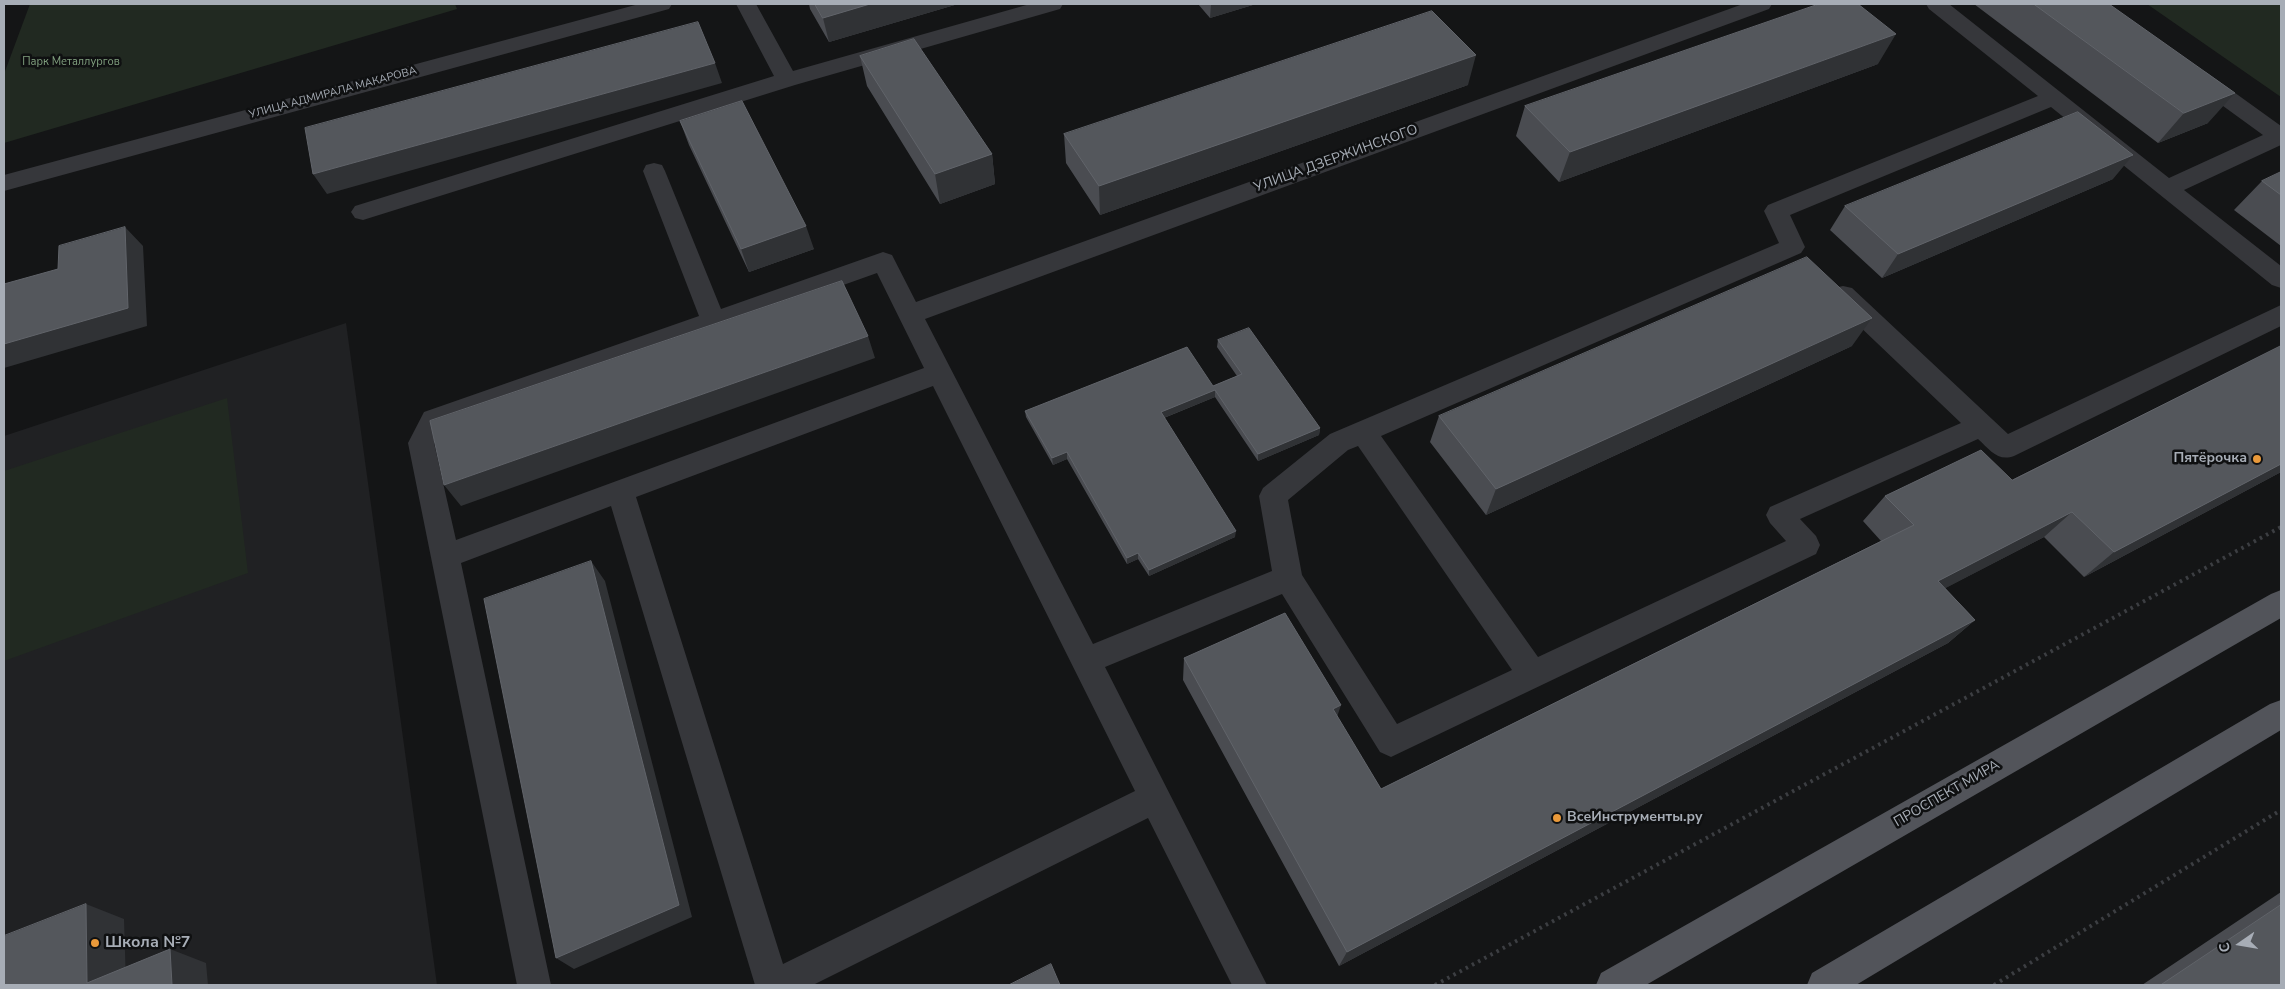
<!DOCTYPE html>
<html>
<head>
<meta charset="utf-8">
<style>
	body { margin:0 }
	#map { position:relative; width:2285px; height:989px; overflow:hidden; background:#141516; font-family:"Nunito Sans",sans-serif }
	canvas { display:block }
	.frame { position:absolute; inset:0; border:5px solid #a7adb6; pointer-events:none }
	.north { position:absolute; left:2215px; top:919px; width:50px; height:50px; -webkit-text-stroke:4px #0f1011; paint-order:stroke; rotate:257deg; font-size:14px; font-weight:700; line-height:20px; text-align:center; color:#a7adb6 }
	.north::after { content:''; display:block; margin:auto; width:18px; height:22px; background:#a7adb6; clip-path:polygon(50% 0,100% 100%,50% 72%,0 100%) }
</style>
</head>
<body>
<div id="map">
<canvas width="2285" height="989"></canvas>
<div class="frame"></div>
<div class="north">С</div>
</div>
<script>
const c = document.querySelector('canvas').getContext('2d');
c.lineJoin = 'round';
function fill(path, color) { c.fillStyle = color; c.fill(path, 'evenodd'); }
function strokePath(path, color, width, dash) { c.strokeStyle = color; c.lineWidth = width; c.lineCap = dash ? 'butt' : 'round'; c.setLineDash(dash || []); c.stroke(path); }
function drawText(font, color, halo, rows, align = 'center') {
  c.font = font + ' "Nunito Sans",sans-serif'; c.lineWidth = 5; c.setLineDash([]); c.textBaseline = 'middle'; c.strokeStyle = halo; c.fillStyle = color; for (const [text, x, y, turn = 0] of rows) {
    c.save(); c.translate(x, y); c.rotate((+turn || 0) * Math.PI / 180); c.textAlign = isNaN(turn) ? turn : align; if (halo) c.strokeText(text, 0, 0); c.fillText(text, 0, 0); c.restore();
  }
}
const built = new Path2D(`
	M346 323 437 985H4V436Z`);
const green = new Path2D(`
	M30 4H455L457 9 4 143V74Z
	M2147 4H2281V97Z
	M227 398 248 573 4 661V471Z`);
const path = new Path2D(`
	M1435 985 2281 527
	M1994 985 2281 810`);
const minor = new Path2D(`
	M639 4H672L669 9 4 191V175Z
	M736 4H756L793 71 1030 4H1063L1060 9 795 85 363 220 355 218 351 212 355 206 774 76Z
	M1743 4H1772L1769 9 925 319 1093 644 1272 571 1259 496 1263 488 1330 434 1779 243 1764 211 1768 205 2038 96 1929 9 1926 4H1949L2169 178 2263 135 2190 82 2187 77 2190 72 2198 70 2206 72 2281 126V145L2184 190 2281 266V288L2272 285 2051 107 1790 215 1805 247 1801 253 1381 436 1538 657 1786 541 1770 523 1766 515 1770 507 1961 423 1834 302 1831 295 1834 288 1843 286 1852 288 2008 434 2281 305V326L2014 456C1998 462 1990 450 1978 439L1800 519 1816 536 1820 545 1816 554 1391 757 1380 752 1282 594 1105 667 1267 985H1232L1148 818 813 985H755L611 506 461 563 551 985H517L408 443 424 412 699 316 643 171 646 165 654 163 662 165 665 171 721 309 883 252 892 255 916 302ZM877 273 924 368 456 540 434 443 442 428ZM933 386 1135 791 783 964 636 497ZM1358 446 1512 670 1397 724 1302 575 1288 500 1348 450Z`);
const major = new Path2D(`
	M2281 590V618L1646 985H1596L1601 973 2271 594Z
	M2281 700V730L1856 985H1807L1812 973 2270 704Z`);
const wall = new Path2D(`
	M809 4H958L829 42 810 9Z
	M1198 4H1256L1210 18Z
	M1974 4H2109L2208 123 2158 143Z
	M860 56 992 154 995 184 940 204 867 86Z
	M1878 64 1559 182 1516 136 1525 106Z
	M1468 85 1100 215 1066 163 1064 134Z
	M680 121 814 249 749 272 689 145Z
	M2281 172V246L2234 210 2262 181Z
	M2113 179 1882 278 1830 230 1845 206Z
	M1218 340 1320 428 1319 435 1258 461 1215 397 1164 418 1235 537 1149 576 1138 559 1127 564 1067 459 1053 465 1026 417 1025 411 1213 386 1237 376 1217 347Z
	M1852 346 1486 515 1430 442 1439 416Z
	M2281 346V472L2084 577 2044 537 1945 588 1975 620 1948 643 1339 966 1183 680 1184 658 1337 717 1381 789 1881 541 1863 521 1885 496 2012 480Z
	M2281 892V985H2142Z`);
const shadedWall = new Path2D(`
	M870 4H958L829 42 823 18Z
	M1211 4H1256L1210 18Z
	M1896 34 1878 64 1559 182 1570 152Z
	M1476 55 1468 85 1100 215 1099 186Z
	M715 63 722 83 327 194 313 174Z
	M2235 93 2208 123 2158 143 2184 113Z
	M992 154 995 184 940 204 935 174Z
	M2133 155 2113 179 1882 278 1898 254Z
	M806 226 814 249 749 272 741 249Z
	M125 227 143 246 147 326 4 368V344Z
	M1872 318 1852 346 1486 515 1496 489Z
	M868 336 875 358 461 506 444 485Z
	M1215 390V397L1161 419V412Z
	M1320 428 1319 435 1258 461V454Z
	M1067 452V459L1053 465 1052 458Z
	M2281 464V472L2084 577 2114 552Z
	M2072 512 2044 537 1913 605 1938 581Z
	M1236 531 1235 537 1149 576V570Z
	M1138 553V559L1127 564V558Z
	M591 561 605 581 692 917 574 969 556 958Z
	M1975 620 1948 643 1339 966 1347 952Z
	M1341 705 1334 726 1333 709Z
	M86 904 124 919 126 985 87 983Z
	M170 949 206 963 208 985H172Z`);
const building = new Path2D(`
	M815 4H870L823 18Z
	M1819 4H1858L1896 34 1570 152 1525 106Z
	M2034 4H2109L2235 93 2184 113Z
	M1432 11 1476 55 1099 186 1064 134Z
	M698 22 715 63 313 174 305 128Z
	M914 39 992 154 935 174 860 56Z
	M742 101 806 226 741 249 680 121Z
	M2078 112 2133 155 1898 254 1845 206Z
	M2281 172V195L2262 181Z
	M125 227 128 308 4 344V284L58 269 59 246Z
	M1807 257 1872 318 1496 489 1439 416Z
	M842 281 868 336 444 485 430 421Z
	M1249 328 1320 428 1258 454 1215 390 1161 412 1236 531 1149 570 1138 553 1127 558 1067 452 1052 458 1025 411 1187 347 1213 386 1242 374 1218 340Z
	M2281 346V464L2114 552 2072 512 1938 581 1975 620 1347 952 1184 658 1285 613 1341 705 1333 709 1381 789 1914 525 1885 496 1981 450 2012 480Z
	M591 561 679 905 556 958 484 599Z
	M86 904 87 983 170 949 172 985H4V936Z
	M2281 905V985H2161Z
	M1051 964 1060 985H1009Z`);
const markers = [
	[2257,459,5,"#e9993a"],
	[1557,818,5,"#e9993a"],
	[95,943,5,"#e9993a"]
];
const farParknames = [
	["Парк Металлургов",71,62]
];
const farStreetnames = [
	["УЛИЦА АДМИРАЛА МАКАРОВА",333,93,-15]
];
const streetNames = [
	["УЛИЦА ДЗЕРЖИНСКОГО",1336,159,-20],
	["ПРОСПЕКТ МИРА",1947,794,-30]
];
const poiNames = [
	["Пятёрочка",2247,459],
	["ВсеИнструменты.ру",1567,818,"left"]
];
const nearPoinames = [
	["Школа №7",105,943]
];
fill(built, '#202123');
fill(green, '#212921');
strokePath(path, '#3c3e42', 4, [2.5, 4.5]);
fill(minor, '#36373b');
fill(major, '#52545a');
fill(wall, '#4a4c51');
fill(shadedWall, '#303235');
fill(building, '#54575c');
strokePath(building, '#61646a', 1);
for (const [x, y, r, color] of markers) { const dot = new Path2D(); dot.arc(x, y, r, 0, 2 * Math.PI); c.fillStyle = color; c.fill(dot); strokePath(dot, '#0f1011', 2); }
drawText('11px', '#81a07f', '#0f1011', farParknames);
drawText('11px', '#a7adb6', '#0f1011', farStreetnames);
drawText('14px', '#a7adb6', '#0f1011', streetNames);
drawText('bold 14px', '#a7adb6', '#0f1011', poiNames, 'right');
drawText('bold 16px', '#a7adb6', '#0f1011', nearPoinames, 'left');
</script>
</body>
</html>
